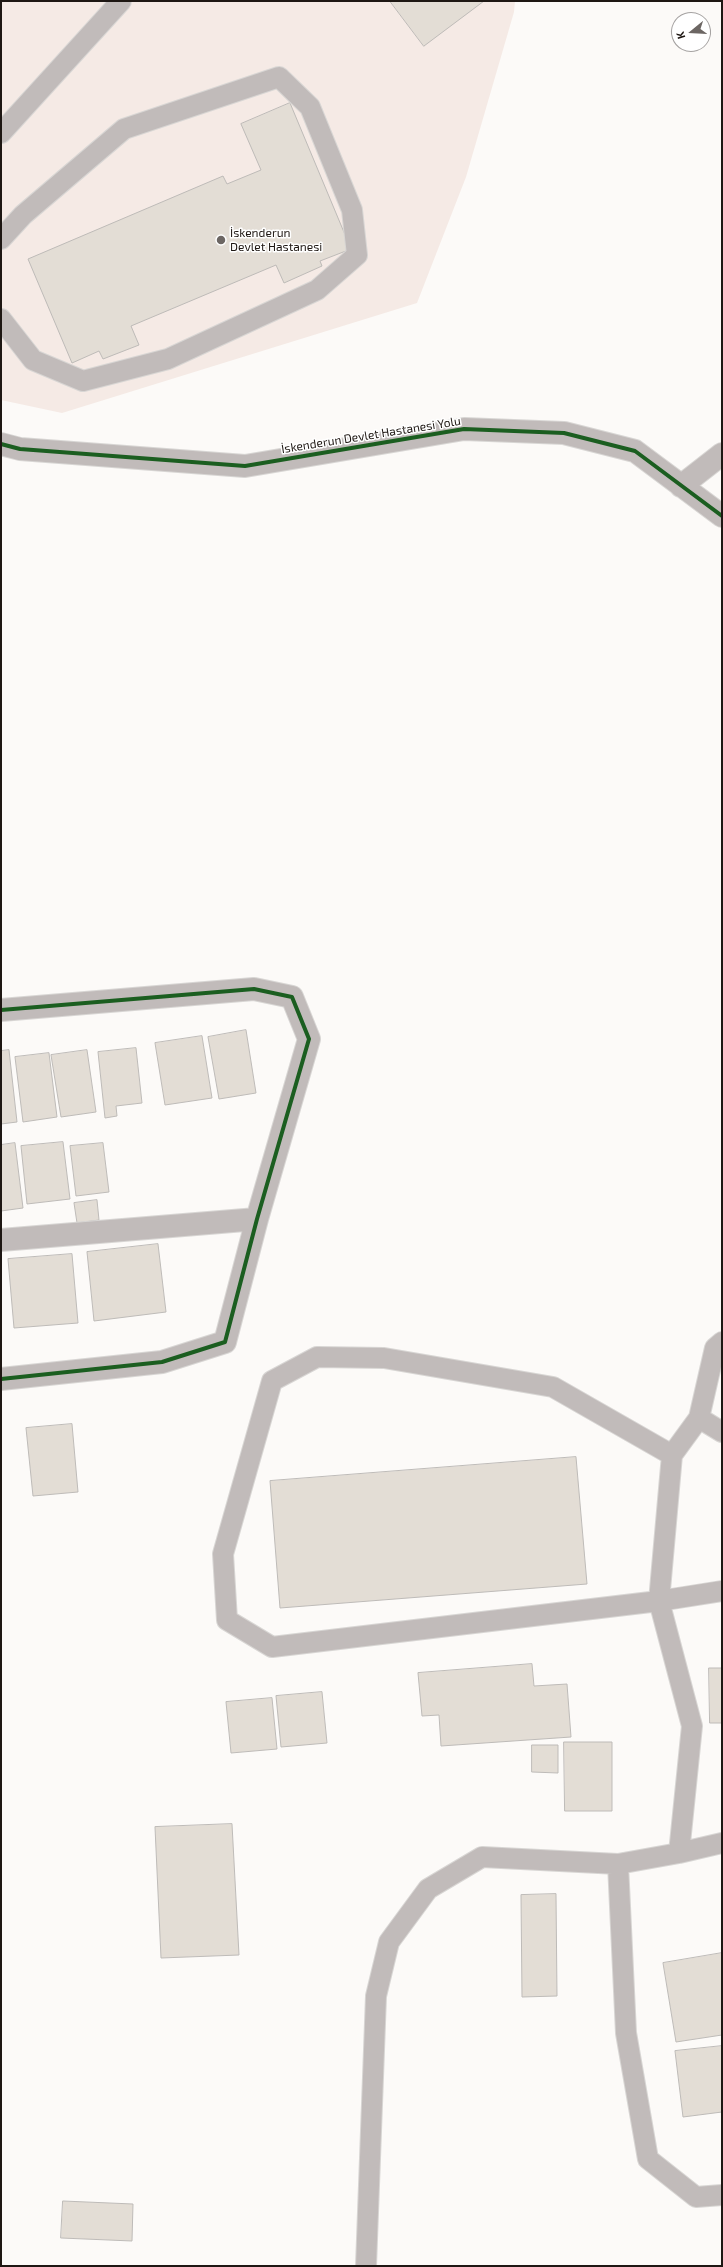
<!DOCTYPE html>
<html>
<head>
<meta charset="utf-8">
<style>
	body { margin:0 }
	#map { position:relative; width:723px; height:2267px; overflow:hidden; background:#fcfaf8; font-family:"Exo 2",sans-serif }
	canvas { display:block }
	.frame { position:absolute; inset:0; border:2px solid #1e1713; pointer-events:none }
	.north { position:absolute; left:671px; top:12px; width:40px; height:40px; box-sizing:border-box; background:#fff; border:1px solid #a5a2a1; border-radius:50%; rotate:252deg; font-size:11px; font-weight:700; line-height:16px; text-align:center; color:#1e1713 }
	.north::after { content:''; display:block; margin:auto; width:14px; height:18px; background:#6c6663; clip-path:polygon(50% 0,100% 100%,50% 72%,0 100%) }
</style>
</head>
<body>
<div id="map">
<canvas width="723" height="2267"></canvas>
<div class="frame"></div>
<div class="north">K</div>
</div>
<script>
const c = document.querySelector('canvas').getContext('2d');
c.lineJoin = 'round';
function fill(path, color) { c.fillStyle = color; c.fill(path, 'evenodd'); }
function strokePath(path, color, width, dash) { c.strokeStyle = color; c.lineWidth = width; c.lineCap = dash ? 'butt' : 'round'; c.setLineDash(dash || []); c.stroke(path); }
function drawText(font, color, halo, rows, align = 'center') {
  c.font = font + ' "Exo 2",sans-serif'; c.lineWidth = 3; c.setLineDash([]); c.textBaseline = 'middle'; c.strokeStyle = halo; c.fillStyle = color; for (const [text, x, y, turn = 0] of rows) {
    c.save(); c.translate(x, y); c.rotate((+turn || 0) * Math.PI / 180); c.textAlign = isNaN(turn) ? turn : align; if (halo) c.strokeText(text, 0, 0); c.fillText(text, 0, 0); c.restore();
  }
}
const built = new Path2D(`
	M1 1H515L514 12 466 177 417 303 62 413 1 400Z`);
const building = new Path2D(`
	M390 1H484L424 46Z
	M290 103 351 249 320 261 322 266 284 283 276 265 131 326 139 345 103 359 99 351 72 363 28 259 223 176 227 184 261 170 241 124Z
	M246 1030 256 1093 219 1099 208 1037Z
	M202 1036 212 1098 165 1105 155 1043Z
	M136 1048 142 1103 116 1106 117 1116 105 1118 98 1052Z
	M9 1050 17 1122 1 1124V1051Z
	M87 1050 96 1112 61 1117 51 1055Z
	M49 1053 57 1117 23 1122 15 1057Z
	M63 1142 70 1199 27 1204 21 1146Z
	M15 1143 23 1208 1 1211V1145Z
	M103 1143 109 1192 76 1196 70 1146Z
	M97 1200 99 1220 77 1223 74 1203Z
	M158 1244 166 1312 94 1321 87 1252Z
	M72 1254 78 1323 14 1328 8 1259Z
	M72 1424 78 1492 33 1496 26 1428Z
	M576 1457 587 1584 280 1608 270 1481Z
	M532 1664 534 1686 567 1684 571 1737 441 1746 439 1715 422 1716 418 1673Z
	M709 1668H722V1723H710Z
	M322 1692 327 1743 281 1747 276 1696Z
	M272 1698 277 1749 231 1753 226 1702Z
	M564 1742H612V1811H565Z
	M532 1745H558V1773L532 1772Z
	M232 1824 239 1955 161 1958 155 1827Z
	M556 1894 557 1996 522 1997 521 1895Z
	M722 1953V2035L676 2042 663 1963Z
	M722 2046V2112L683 2117 675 2051Z
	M63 2201 133 2204 132 2241 61 2238Z`);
const service = new Path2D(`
	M1 133 121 1
	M1 239 23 215 124 129 279 77 310 107 352 210 357 255 317 290 168 359 83 381 33 360 1 319
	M699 1418 722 1432
	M672 1455 553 1387 384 1358 317 1357 272 1381 223 1554 227 1620 272 1647 659 1601 722 1591
	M679 1853 692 1726 659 1601 672 1455 699 1418 715 1348 722 1342
	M618 1864 626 2033 648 2159 696 2197 722 2195
	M366 2266 376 1996 389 1942 428 1889 482 1857 618 1864 679 1853 722 1843`);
const minor = new Path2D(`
	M1 444 20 449 245 466 464 429 564 433 635 451 722 516
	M681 486 722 454
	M1 1010 254 989 292 997 309 1039 257 1219 225 1342 162 1362 1 1379
	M1 1240 257 1219`);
const cycleway = new Path2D(`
	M1 444 20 449 245 466 464 429 564 433 635 451 722 516
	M1 1010 254 989 292 997 309 1039 257 1219 225 1342 162 1362 1 1379`);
const markers = [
	[221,240,5,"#6c6663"]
];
const poiNames = [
	["İskenderun",230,233],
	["Devlet Hastanesi",230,247]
];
const streetNames = [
	["İskenderun Devlet Hastanesi Yolu",371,435,-9]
];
fill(built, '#f5eae5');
fill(building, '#e3ddd5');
strokePath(building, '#bebbb8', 1);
strokePath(service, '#d8d6d4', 22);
strokePath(minor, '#d8d6d4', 24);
strokePath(service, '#c1bbba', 20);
strokePath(minor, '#c1bbba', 22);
strokePath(cycleway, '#1b5e20', 4);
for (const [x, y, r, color] of markers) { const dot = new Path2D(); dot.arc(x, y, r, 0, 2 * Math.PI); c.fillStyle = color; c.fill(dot); strokePath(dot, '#fff', 1.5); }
drawText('12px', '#1e1713', '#fff', poiNames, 'left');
drawText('12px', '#1e1713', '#fff', streetNames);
</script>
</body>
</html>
